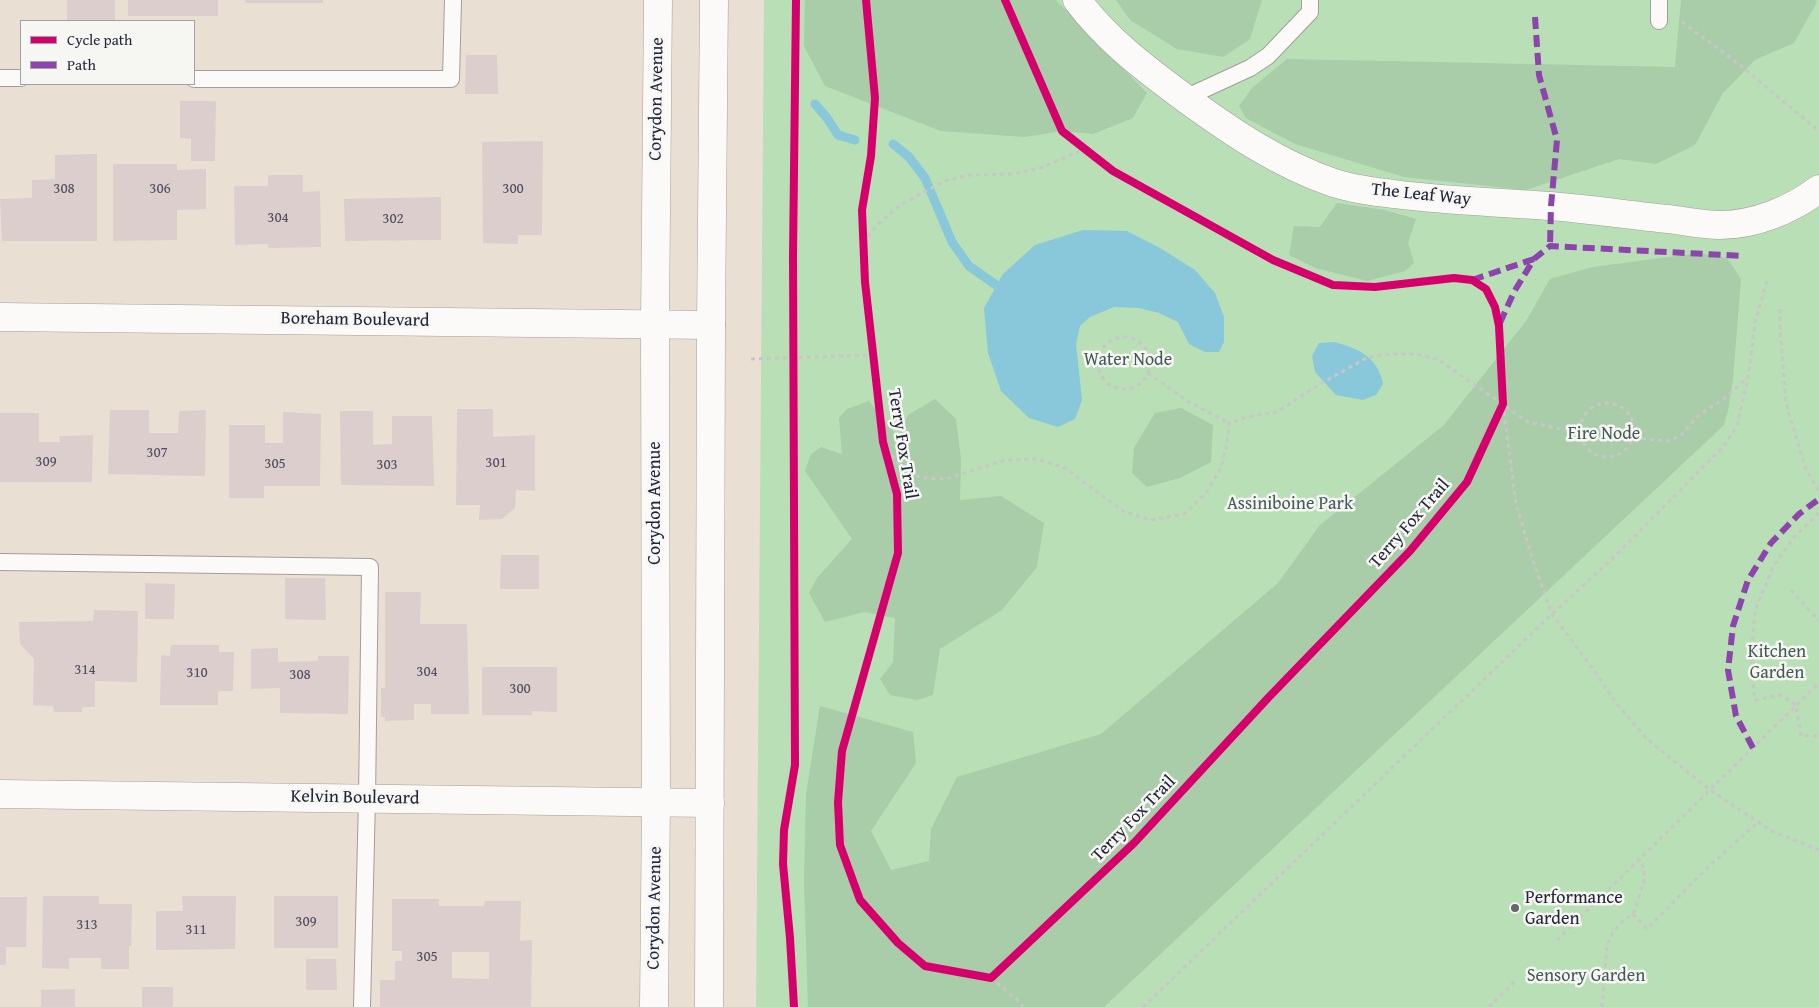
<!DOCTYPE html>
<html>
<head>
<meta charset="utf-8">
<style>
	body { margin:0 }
	#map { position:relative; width:1819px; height:1007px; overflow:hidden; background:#e9e0d3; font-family:"Gentium Book Plus",serif }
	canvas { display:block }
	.legend { position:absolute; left:20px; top:20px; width:175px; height:65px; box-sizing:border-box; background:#f6f6f2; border:1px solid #a1a1a9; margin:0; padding:6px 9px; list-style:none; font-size:15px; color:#22223b }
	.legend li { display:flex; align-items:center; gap:10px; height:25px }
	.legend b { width:25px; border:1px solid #a1a1a9 }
</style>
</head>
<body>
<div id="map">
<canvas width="1819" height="1007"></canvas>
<ul class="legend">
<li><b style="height:6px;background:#d6006c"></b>Cycle path</li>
<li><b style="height:6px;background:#8e44ad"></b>Path</li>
</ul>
</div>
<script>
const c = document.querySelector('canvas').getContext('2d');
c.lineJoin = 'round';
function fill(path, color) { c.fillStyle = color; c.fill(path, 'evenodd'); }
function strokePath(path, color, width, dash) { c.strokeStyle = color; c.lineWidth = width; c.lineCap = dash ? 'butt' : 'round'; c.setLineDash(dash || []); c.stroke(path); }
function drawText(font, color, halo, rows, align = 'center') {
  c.font = font + ' "Gentium Book Plus",serif'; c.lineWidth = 5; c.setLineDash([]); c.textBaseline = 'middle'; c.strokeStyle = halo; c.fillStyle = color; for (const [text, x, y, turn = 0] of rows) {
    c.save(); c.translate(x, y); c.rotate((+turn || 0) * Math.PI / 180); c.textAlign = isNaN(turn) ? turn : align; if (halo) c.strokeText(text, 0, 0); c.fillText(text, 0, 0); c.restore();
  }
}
const green = new Path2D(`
	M764 0H1819V1007H756Z`);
const forest = new Path2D(`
	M805 0H1056L1147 93 1133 118 1093 134 1062 131 1025 137 941 131 825 86 804 46Z
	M1116 0H1262L1250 39 1223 57 1177 49 1130 20Z
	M1681 0H1815L1817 2 1794 43 1755 60 1723 93 1695 145 1656 164 1619 159 1526 190 1404 177 1295 144 1246 118 1239 106 1252 88 1287 59 1675 67Z
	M1337 203 1385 210 1416 219 1408 243 1414 263 1405 271 1367 281 1315 268 1289 255 1294 226 1320 227Z
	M1699 253 1727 258 1741 279 1733 379 1728 411 1724 425 1104 1007H808L804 882 806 794 820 706 913 732 916 763 871 831 891 870 929 861 931 829 957 777 1101 734 1278 583 1320 525 1444 425 1526 321 1550 279 1593 267Z
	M935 399 956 419 961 459 960 500 1001 496 1044 523 1037 567 1002 610 940 649 933 695 917 700 890 695 880 679 893 662 895 618 864 612 825 622 809 593 817 578 852 539 805 471 811 454 821 447 842 454 839 418 847 409 869 401 898 437 908 415Z
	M1181 408 1213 425 1211 462 1180 478 1147 487 1132 473 1134 448 1155 413Z`);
const water = new Path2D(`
	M1083 230 1127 231 1160 248 1195 270 1215 293 1224 317V342L1219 352H1205L1189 344 1178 322 1159 313 1138 308 1114 307 1090 317 1080 326 1076 344 1082 400 1075 419 1058 427 1029 418 1001 391 988 353 984 308 1003 274 1035 245Z
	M1334 342C1359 348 1378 358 1383 384L1376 395 1363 400 1336 395 1315 372 1312 356 1319 343Z`);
const stream = new Path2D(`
	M815 104 827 118 838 135 855 140
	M893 144 909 157 925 178 952 242 969 266 996 285`);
const building = new Path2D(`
	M67 0H115V20H67Z
	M128 0H218V16H128Z
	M245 0H323V3H246Z
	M466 55H497L498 94H465Z
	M180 101H216L215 161H191V139L180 138Z
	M543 141 542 235H518V244L483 243 482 142Z
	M97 154V241H2L0 199 32 198V180L55 179V155Z
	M113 164H177V170L206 169V209L177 210V240L113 241Z
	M268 175H303V192L320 191 321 247 268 248V244L235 245 234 186H268Z
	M441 197V240L345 241 344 199Z
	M457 409H493V437L535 435V491L516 490 515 508 502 519 479 520 480 505H456Z
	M110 410H149V433H178L179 411 206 410 205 476 108 474Z
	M340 411H373V445L392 444V416H432L434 486 341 485Z
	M283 412 321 414 320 486H264V498H229V425H265V443H283Z
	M0 413H39V442H60L59 436 93 435 92 482H0Z
	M501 555H539V589H500Z
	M285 578H325L326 620 285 619Z
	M145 583 175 584 174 619H145Z
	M385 592H421L420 624H467L469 714H431V704H414V720L385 721V717H381V688H385Z
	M94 610 138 611 137 682 95 681V707H82V712H54L53 706 33 705 34 659 20 644 19 622 93 621Z
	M171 645H219V652H234L233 691H218V705H160L161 655 170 656Z
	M278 648V662L318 661V656H349L348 714 280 713V688L251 689V649Z
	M482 667H557V712L532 711V715H482Z
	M43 896H99V904H132L131 946H129V969H101V958H69V969L42 968Z
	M182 896H236L235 949 156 950V911H183Z
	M274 896H338V948H274Z
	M0 897H27L26 947H6V965H0Z
	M392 899H439V906H484L485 901H521L520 941 532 940 531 1007H380V980H395V961H402V951H392ZM452 952H489V979L452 978Z
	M306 959H336L337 990H306Z
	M142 987H173V1007H142Z
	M75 989V1007H41V990Z`);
const path = new Path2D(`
	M1682 22 1735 61 1819 131
	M863 243 877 225 899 206 944 181 969 175 1010 174 1037 169 1086 149
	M1780 309V327L1786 403 1805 467 1819 492
	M1098 363a26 26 0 1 1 52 0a26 26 0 1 1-52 0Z
	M751 359 873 355
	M1148 373 1189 402 1229 423
	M1580 430a27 27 0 1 1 54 0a27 27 0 1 1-54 0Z
	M1503 404 1516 504 1534 564 1552 614 1593 669 1617 704 1647 739 1710 790 1772 831 1819 850
	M1634 438 1670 441 1682 434 1698 416 1725 398 1747 378
	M883 442 901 467 921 478 946 479 1005 460 1037 459 1065 468 1123 511 1150 520 1184 514 1206 493 1221 468 1227 444 1229 423 1247 417 1277 412 1315 387 1368 357 1390 354H1417L1439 360 1528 422 1579 433
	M1819 513 1793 538 1773 567 1755 611 1752 646V677L1755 700 1781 695 1796 705 1801 736H1819
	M1791 590 1819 621
	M1633 914 1647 929 1705 870 1758 822
	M1557 940 1819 683
	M991 978 1020 1002 1023 1007
	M1143 1007 1552 614 1613 558 1724 446 1737 426 1748 378 1755 323 1768 277
	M1489 1007 1514 982
	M1602 1007 1607 946 1613 932 1622 922 1633 914 1644 882V869L1640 859`);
const lane = new Path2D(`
	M1659 21V0
	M0 78H21
	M194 79H451L453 0
	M1185 98 1250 68 1268 56 1310 12V0
	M0 562 370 567 367 799 362 1007`);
const street = new Path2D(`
	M1077 0C1106 39 1143 67 1182 96 1230 131 1278 164 1334 183 1353 189 1375 192 1394 194 1446 201 1498 202 1550 206 1589 209 1628 215 1668 219 1685 221 1703 225 1720 225 1755 225 1791 210 1819 189
	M0 317 711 325
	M0 794 710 803`);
const secondary = new Path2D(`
	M654 1007 656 801 655 323 658 0
	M709 1007 711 325 714 0`);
const quiet = new Path2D(`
	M1535 17 1539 75 1557 140 1551 206 1550 246
	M1472 280 1534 259
	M1500 323 1514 292 1534 259 1550 246 1744 256
	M1753 748 1736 716 1728 670 1733 626 1748 580 1771 543 1799 514 1819 499`);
const cycleway = new Path2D(`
	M866 0 875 98 871 156 862 210 865 282 883 442 897 494 898 553 842 751 838 802 840 845 860 900 898 943 925 966 991 978 1134 843 1268 698 1410 551 1467 482 1503 404 1499 326 1495 307 1486 289 1472 280 1454 278 1375 287 1333 285 1273 260 1113 171 1062 131 1005 0
	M794 1007 790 938 783 864 784 830 795 765 793 256 796 0`);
const markers = [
	[1515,908,5,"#686470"]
];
const numberNames = [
	["308",64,189],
	["306",160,189],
	["300",513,189],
	["304",278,218],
	["302",393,219],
	["307",157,453],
	["309",46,462],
	["301",496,463],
	["305",275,464],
	["303",387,465],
	["314",85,670],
	["304",427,672],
	["310",197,673],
	["308",300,675],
	["300",520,689],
	["309",306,922],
	["313",87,925],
	["311",196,930],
	["305",427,957]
];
const streetNames = [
	["Corydon Avenue",657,99,-89],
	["The Leaf Way",1421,195,6],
	["Boreham Boulevard",355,320,1],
	["Terry Fox Trail",902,444,81],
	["Corydon Avenue",655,503,-90],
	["Terry Fox Trail",1410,524,-49],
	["Kelvin Boulevard",355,798,1],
	["Terry Fox Trail",1134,819,-46],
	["Corydon Avenue",655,908,-89]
];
const parkNames = [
	["Water Node",1128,360],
	["Fire Node",1604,434],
	["Assiniboine Park",1290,504],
	["Kitchen",1777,652],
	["Garden",1777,673],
	["Sensory Garden",1586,976]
];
const poiNames = [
	["Performance",1525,898],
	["Garden",1525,919]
];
fill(green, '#b8dfb5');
fill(forest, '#a8cda8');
fill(water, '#89c8db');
strokePath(stream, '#89c8db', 9);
fill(building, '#dccecc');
strokePath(lane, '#a39e99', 18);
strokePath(street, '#a39e99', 29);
strokePath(secondary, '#a39e99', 29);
strokePath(path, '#c9c6c6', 3, [4, 4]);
strokePath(lane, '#fcfaf8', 16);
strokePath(street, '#fcfaf8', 28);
strokePath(secondary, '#fcfaf8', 28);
strokePath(quiet, '#8e44ad', 6, [12, 6]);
strokePath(cycleway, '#d6006c', 8);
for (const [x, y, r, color] of markers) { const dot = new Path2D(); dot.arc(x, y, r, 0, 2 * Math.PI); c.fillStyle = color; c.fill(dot); strokePath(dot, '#f6f6f2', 2); }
drawText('15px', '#504d5f', null, numberNames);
drawText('18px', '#22223b', '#f6f6f2', streetNames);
drawText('18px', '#435a58', '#f6f6f2', parkNames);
drawText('18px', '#22223b', '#f6f6f2', poiNames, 'left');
</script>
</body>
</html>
